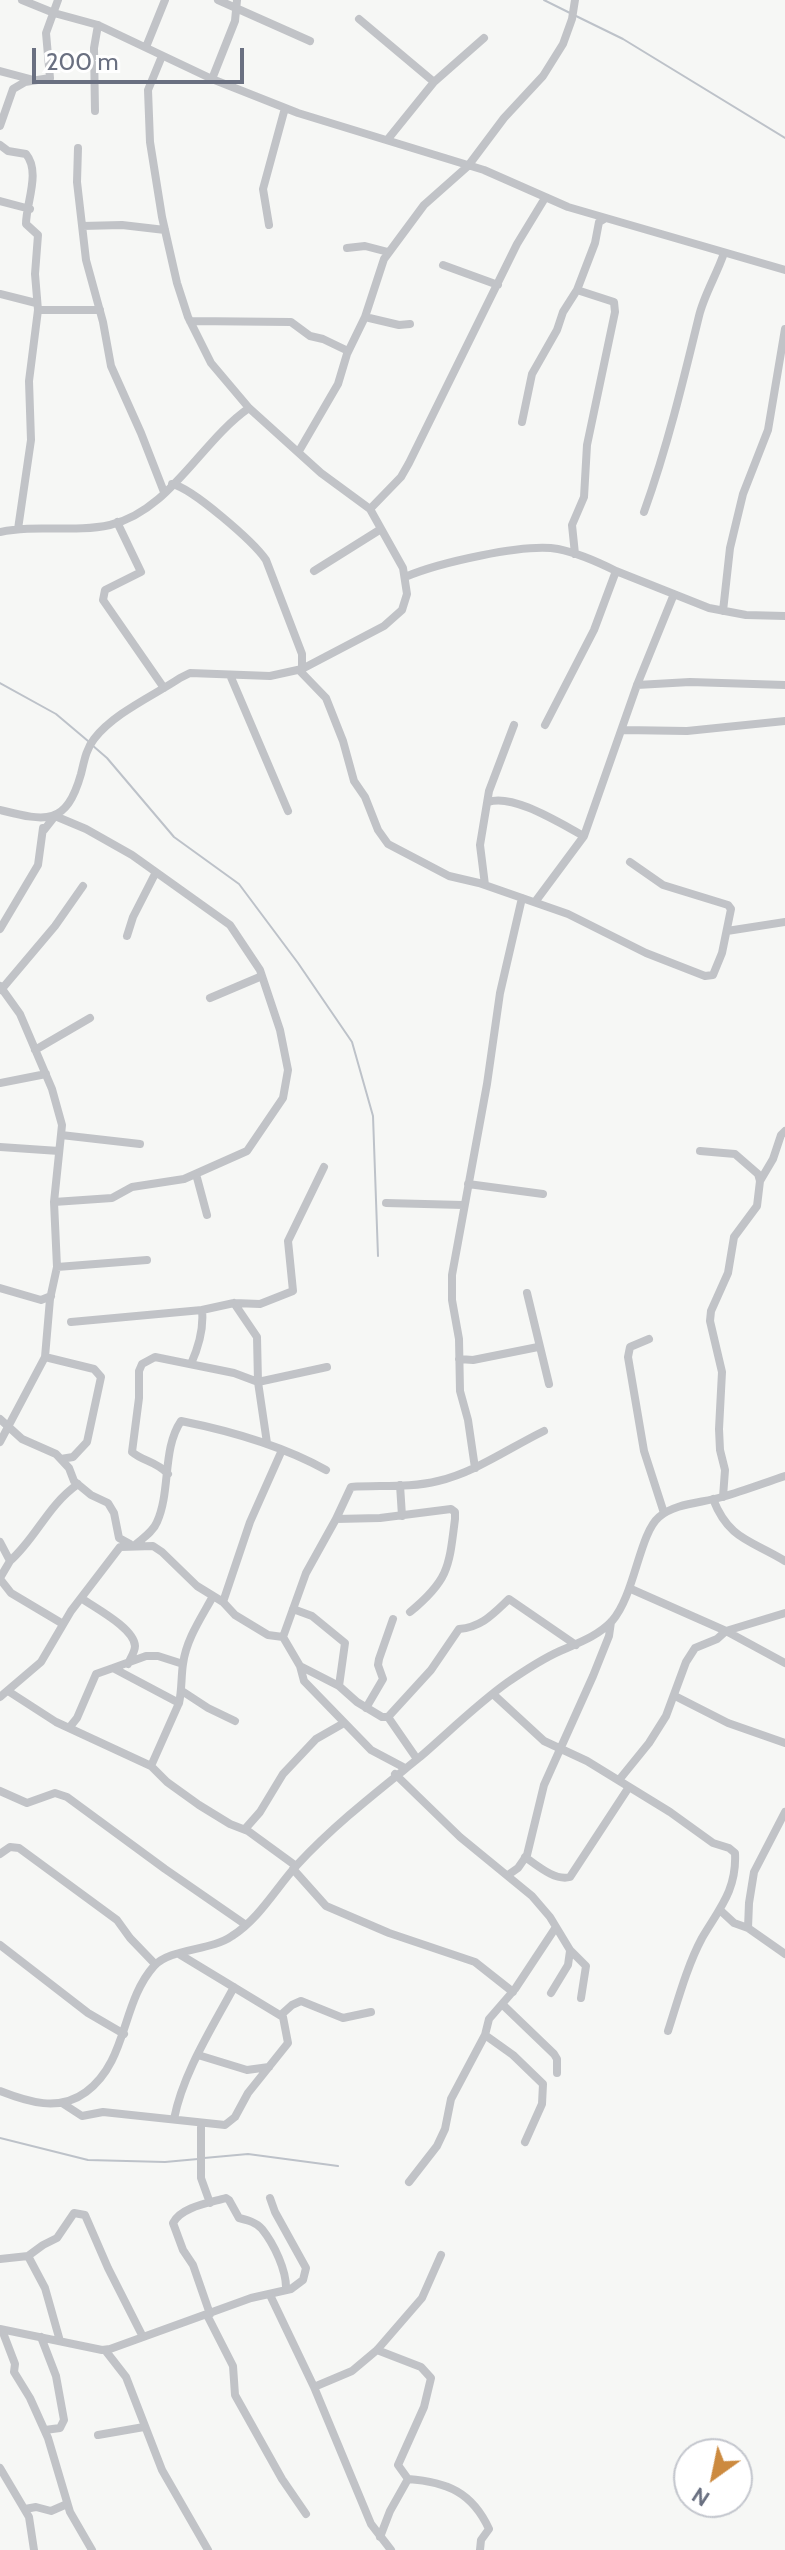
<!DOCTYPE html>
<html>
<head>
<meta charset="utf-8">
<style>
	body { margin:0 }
	#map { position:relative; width:785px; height:2550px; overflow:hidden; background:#f6f7f5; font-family:Cabin,sans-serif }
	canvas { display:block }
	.north { position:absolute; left:673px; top:2438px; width:80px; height:80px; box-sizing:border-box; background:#fff; border:2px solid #c3c6cd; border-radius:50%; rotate:213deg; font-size:22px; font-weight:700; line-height:32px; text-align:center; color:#6a7081 }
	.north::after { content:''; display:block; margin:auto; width:28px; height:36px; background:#cc8a3f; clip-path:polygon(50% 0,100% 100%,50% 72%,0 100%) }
	.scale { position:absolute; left:32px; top:48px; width:212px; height:36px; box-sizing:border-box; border:4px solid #6a7081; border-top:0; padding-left:10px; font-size:24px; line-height:28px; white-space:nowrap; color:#6a7081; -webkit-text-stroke:6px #fff; paint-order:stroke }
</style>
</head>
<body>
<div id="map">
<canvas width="785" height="2550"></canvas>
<div class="north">N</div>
<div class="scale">200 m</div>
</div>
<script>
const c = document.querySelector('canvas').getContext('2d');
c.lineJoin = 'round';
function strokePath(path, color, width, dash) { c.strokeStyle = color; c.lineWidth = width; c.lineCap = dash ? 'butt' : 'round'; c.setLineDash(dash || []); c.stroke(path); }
const stream = new Path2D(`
	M544 0 570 13
	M576 16 623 39 785 138
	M0 683 56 714 88 741
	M92 745 107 758 174 837 239 884 298 963 352 1042 373 1116 378 1256
	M0 2138 88 2160 165 2162 198 2159
	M204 2158 248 2154 338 2166`);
const minor = new Path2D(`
	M22 0 54 13 98 25 212 79 298 113 484 170 568 207 785 270
	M218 0 310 41
	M359 19 434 82
	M146 47 165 0
	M0 71 30 79
	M212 79 235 21 237 0
	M95 111 94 48 98 25
	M0 126 13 89 25 82 50 78 46 33 58 0
	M388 139 434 82 484 38
	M0 145 8 151 26 154C41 172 26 203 26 224L38 235 35 274 38 310 29 381 31 440 18 529
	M78 148 77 182 86 260 103 322 111 366 141 433 164 492
	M0 201 30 209
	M269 225 263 189 285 108
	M82 226 122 225 165 230
	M347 248 365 246 388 252
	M443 265 498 285
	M0 294 36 303
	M38 310H100
	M365 317 399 325 410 324
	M190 321 291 322 310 336 323 339 348 351
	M522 422 532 374 557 330 563 312 577 290 595 243 599 222 604 219
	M299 451 338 384 347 354 365 317 384 259 424 205 468 166 504 118 543 76 563 44 572 19 575 0
	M172 484C192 488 254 542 266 560L302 654V669
	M370 509 401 477 409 463 517 244 545 198
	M644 512C667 448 683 382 699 316 704 295 717 274 724 253
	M117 522 141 572 105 590 103 600 164 688
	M0 532C36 524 74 533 110 525 170 511 201 441 249 408
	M575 554 572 525 584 497 587 445 615 312 614 302 577 290
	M314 571 381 529
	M616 571 709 608 746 615 785 616
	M405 577C438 563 524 543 558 549 578 553 598 562 616 571L594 630 545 725
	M723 611 730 548 743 494 768 430 785 329
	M299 670 326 698 343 741 354 781 365 797 378 830 388 844 449 876 479 883 568 914 646 953 705 976 713 975 722 953 731 909 728 905 663 885 630 862
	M230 675 288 811
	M637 685 690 682 785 685
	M623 730 687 731 785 721
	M488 802C513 793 561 824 584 836
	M0 810C45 821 66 827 81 774 84 762 86 749 94 739 114 713 153 696 180 678L190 673 270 676 302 669 384 626 402 610 407 594 403 568 370 509 321 473 249 408 211 363 188 317 177 283 162 217 150 142 148 90 162 56
	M44 830 55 816 86 829 132 855 230 925 260 970 280 1030 288 1070 283 1098 247 1151 184 1179 132 1187 112 1198 54 1202
	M485 885 480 845 489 791 514 725
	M535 902 584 836 637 685 674 594
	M0 929 38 865 43 828
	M727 931 785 922
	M127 936 133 917 156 872
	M0 986 20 1014 52 1089 62 1125 54 1202 57 1267 50 1299 45 1357 0 1442
	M1 990 55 926 83 886
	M210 998 262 976
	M35 1050 90 1018
	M0 1083 46 1074
	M61 1135 140 1144
	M0 1147 59 1151
	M700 1151 735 1154 758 1174 760 1181 757 1206 734 1237 728 1273 711 1311 710 1321 722 1372 719 1429 720 1450 725 1470 723 1497
	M196 1174 207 1215
	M760 1181 773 1159 781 1135 785 1131
	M468 1184 543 1194
	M386 1203 463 1205
	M57 1267 147 1260
	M0 1288 41 1300 51 1296
	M527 1293 549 1384
	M71 1322 202 1310
	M649 1339 630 1347 628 1357 644 1451 664 1513
	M45 1357 94 1369 101 1377 87 1442 73 1457 61 1459
	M459 1359 473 1360 538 1347
	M191 1364C199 1346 204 1329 202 1310L234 1303 260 1304 293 1291 288 1241 324 1167
	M0 1419 22 1439 56 1454 69 1468 74 1481 91 1495 108 1503 114 1513 119 1538 130 1544
	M267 1443 258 1382 327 1367
	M475 1468 468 1420 460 1391 459 1339 452 1300V1275L487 1084 500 993 522 898
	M168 1474C156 1461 144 1462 132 1452L139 1398V1371L142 1364 155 1357 234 1373 258 1382 257 1337 234 1303
	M400 1485 402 1516
	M713 1499C729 1540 751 1540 785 1561
	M336 1519 351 1487C379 1485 410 1488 438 1481 476 1472 509 1448 544 1431
	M0 1542 10 1561 0 1578
	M135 1545C143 1538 153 1532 157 1522 171 1491 162 1449 181 1421 231 1431 281 1445 326 1470
	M10 1561C37 1537 47 1506 78 1484
	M0 1579 11 1593 63 1624
	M631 1589 726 1631 785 1663
	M81 1598C95 1608 134 1628 135 1646 135 1652 130 1659 128 1664
	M223 1602 250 1522 282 1450
	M293 1609 312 1616 345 1643 339 1686
	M283 1637 306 1573 336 1519 380 1518 451 1509 455 1512V1519C449 1567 449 1580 410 1612
	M283 1637 300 1666 339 1686 357 1702 382 1717H388L417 1759
	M300 1666 304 1681 371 1750 405 1768
	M113 1668 146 1656H158L183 1664
	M8 1691 56 1722 151 1766 167 1782 199 1805 230 1824 248 1831 296 1866
	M182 1691 208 1708 235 1721
	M493 1694 544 1741 587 1761 670 1812 713 1843 729 1848 735 1853C737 1890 719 1909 702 1938 687 1966 678 2000 668 2031
	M675 1696 728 1723 785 1743
	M0 1697 41 1662 71 1611 120 1547 153 1546 162 1552 197 1586 223 1602 235 1615 268 1635 283 1637
	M179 1703C182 1690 181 1677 183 1664 186 1640 201 1618 212 1598
	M366 1708 383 1679 378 1665 379 1659 393 1619
	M388 1717 431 1670 459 1629C482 1627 493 1614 509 1599L576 1645
	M69 1728 77 1718 96 1674 113 1668 179 1703 151 1766
	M395 1774 460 1837 532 1896 550 1917 570 1950 586 1966 581 1998
	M619 1780 649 1743 666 1716 686 1662 695 1648 717 1639 726 1631 785 1613
	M0 1791 27 1803 55 1793 67 1797 165 1869 246 1925
	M245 1829 260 1812 283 1774 316 1739 344 1723
	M0 1854 10 1847 19 1848 117 1920 130 1938 155 1964
	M525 1857C538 1866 555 1881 570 1877L629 1787
	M293 1869 326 1906 389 1933 475 1962 513 1992
	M508 1875 518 1868 527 1855 544 1785 593 1676 609 1636 611 1622
	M721 1911 734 1923 748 1928 785 1954
	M748 1928 749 1903 754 1872 785 1812
	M0 1945 88 2013 124 2034
	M551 1993 568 1965 570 1951
	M503 2005 554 2054 557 2059V2073
	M282 2014 292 2005 301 2001 343 2018 371 2012
	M485 2035 513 2055 543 2084 542 2104 525 2142
	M198 2055 247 2070 269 2067
	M0 2091C28 2102 59 2112 86 2092 128 2061 121 2003 154 1966 170 1948 211 1951 232 1936 259 1919 276 1888 297 1865 335 1824 378 1791 420 1757 449 1732 477 1704 508 1682 524 1671 542 1659 560 1651 578 1643 598 1636 612 1621 635 1595 639 1534 659 1517 675 1503 702 1503 722 1497 743 1491 764 1483 785 1476
	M62 2103 82 2116 103 2112 225 2125 235 2117 248 2093 288 2043 283 2017 179 1954
	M174 2119C183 2073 212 2028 234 1987
	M201 2123V2178L210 2203
	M409 2182 437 2146 445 2129 451 2099 485 2035 489 2019 515 1989 556 1927
	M28 2256 45 2288 60 2341
	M0 2259 28 2256 43 2245 57 2238 74 2213 85 2215 108 2268 143 2337
	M270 2295 314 2387 371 2524 391 2550
	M210 2314 193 2265 183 2250 173 2223C181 2207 209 2203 226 2198L229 2200 239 2218C247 2220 256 2222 262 2229 274 2244 287 2271 286 2290
	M207 2315 233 2366 235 2395 282 2479 306 2514
	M0 2329 102 2350 110 2349 251 2298 291 2289 303 2280 306 2268 275 2212 270 2198
	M2 2330 15 2364 14 2372 30 2398 48 2438 70 2512 92 2550
	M41 2337 56 2376 64 2420 60 2428 45 2430
	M105 2350 126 2377 162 2470 208 2550
	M377 2350 421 2367 431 2378 424 2407 398 2465 408 2479
	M314 2387 352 2371 377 2350 422 2298 441 2255
	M98 2435 144 2427
	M0 2468 29 2517 34 2550
	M25 2509 36 2507 51 2511 67 2504
	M380 2537 390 2511 408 2479C447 2482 472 2492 489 2529L481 2540 480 2550`);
strokePath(stream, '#bdc2c9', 2);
strokePath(minor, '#c1c3c7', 8);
</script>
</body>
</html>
